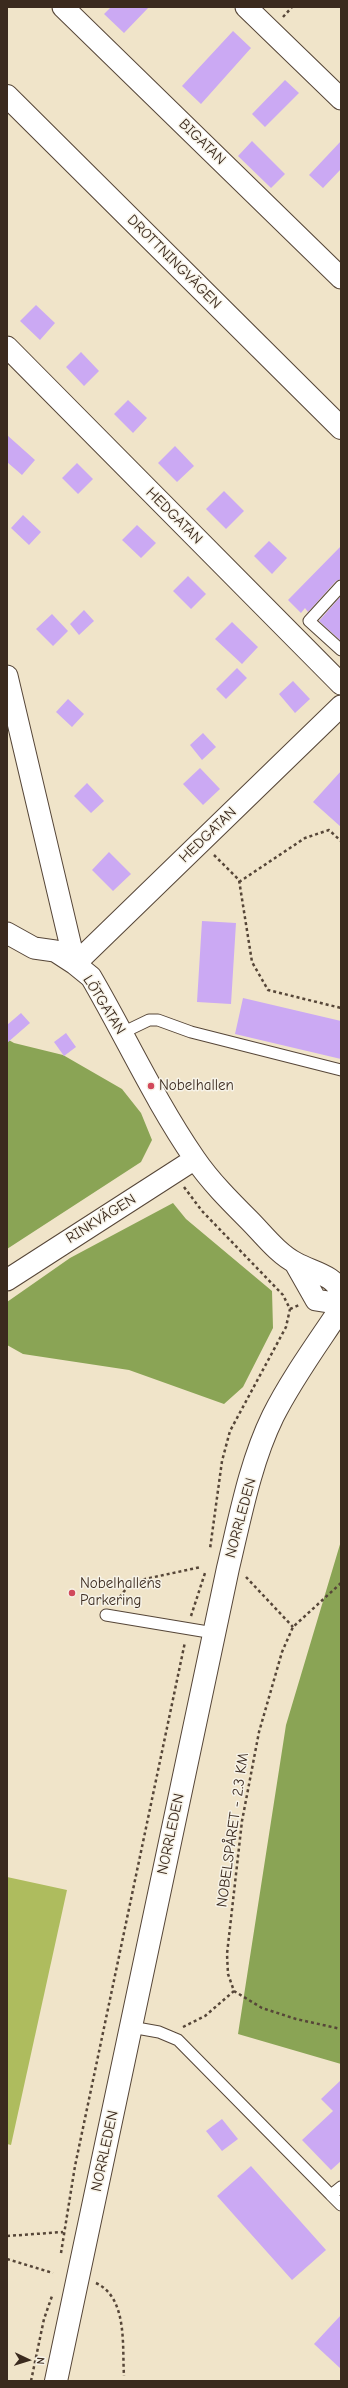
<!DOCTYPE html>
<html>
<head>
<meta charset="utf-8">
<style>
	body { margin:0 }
	#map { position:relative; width:348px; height:2388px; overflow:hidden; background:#f0e4c9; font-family:"Comic Neue",sans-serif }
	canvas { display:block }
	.frame { position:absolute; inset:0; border:8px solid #3b2a1e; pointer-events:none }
	.north { position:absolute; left:8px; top:2340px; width:40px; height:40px; -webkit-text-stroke:3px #f7f3e8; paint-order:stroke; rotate:94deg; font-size:11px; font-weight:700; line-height:16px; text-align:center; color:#3b2a1e }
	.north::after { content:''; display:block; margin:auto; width:14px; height:18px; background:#3b2a1e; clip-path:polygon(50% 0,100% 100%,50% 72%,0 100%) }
</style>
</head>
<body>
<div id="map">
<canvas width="348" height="2388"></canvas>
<div class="frame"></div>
<div class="north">N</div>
</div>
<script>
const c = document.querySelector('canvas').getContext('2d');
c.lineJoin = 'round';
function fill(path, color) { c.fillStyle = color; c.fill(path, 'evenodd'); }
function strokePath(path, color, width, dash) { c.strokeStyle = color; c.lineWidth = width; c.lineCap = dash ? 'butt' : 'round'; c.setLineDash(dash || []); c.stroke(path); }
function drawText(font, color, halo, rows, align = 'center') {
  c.font = font + ' "Comic Neue",sans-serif'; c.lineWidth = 3; c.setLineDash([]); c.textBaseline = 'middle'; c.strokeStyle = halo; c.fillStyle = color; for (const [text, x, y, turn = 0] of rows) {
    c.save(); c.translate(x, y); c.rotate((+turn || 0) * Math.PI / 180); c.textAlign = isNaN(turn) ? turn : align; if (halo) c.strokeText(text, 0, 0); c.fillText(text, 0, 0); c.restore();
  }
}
const green = new Path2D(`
	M7 1877 67 1890 11 2145 7 2144Z`);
const forest = new Path2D(`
	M7 1039 14 1043 63 1055 122 1089 141 1113 152 1140 141 1162 7 1249Z
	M173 1203 186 1219 272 1291 273 1328 243 1387 224 1404 129 1370 23 1354 7 1345V1302L70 1258Z
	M341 1541V2064L238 2034 286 1725Z`);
const building = new Path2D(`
	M111 7H149L124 33 104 14Z
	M233 31 251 48 201 104 182 86Z
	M285 80 299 93 265 127 252 114Z
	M252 141 285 174 271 188 238 156Z
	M341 141V169L323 188 309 175Z
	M36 305 55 323 40 340 20 321Z
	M81 352 99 371 84 386 66 367Z
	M128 400 147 418 133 433 114 414Z
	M7 435 35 460 22 475 7 462Z
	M175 446 194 466 177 482 158 463Z
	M77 463 93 479 78 494 62 478Z
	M224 491 244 511 226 529 206 509Z
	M23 515 41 532 29 545 11 528Z
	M137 525 156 543 141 558 122 540Z
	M269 541 287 558 272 574 254 556Z
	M341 546V579L336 581 308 612 305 608 301 613 288 600Z
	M188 576 206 594 191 609 173 591Z
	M341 596V641L319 621Z
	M84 610 94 621 79 635 70 624Z
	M52 614 68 631 53 646 36 629Z
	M232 622 258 647 242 664 215 639Z
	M237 668 247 678 226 699 216 689Z
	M293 681 310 699 295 713 279 694Z
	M68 699 84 714 72 727 56 712Z
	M203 733 216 747 202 760 190 745Z
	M200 768 220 789 203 805 183 784Z
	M341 771V827L313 802Z
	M87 783 104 801 91 813 74 796Z
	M109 852 131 874 113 891 92 870Z
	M202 921 236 923 231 1004 197 1002Z
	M243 998 341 1021V1059L235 1034Z
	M21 1013 30 1023 7 1043V1025Z
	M66 1033 76 1047 64 1056 54 1042Z
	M341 2080V2161L331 2170 302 2140 333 2111 321 2099Z
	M222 2119 238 2139 222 2151 206 2131Z
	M251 2166 326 2250 292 2280 217 2196Z
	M341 2315V2369L314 2344Z`);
const path = new Path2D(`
	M283 17 292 7
	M214 855 239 880 252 962 268 990 341 1008
	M239 882 305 838 329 830 341 841
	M184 1187 202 1211 283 1295 290 1309 286 1327 230 1431 222 1461 210 1549
	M290 1309 299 1305
	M246 1577 293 1627
	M341 1583 293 1627 282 1652 259 1732 242 1821 227 1954 228 1974 234 1991 262 2008 296 2019 341 2029
	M116 1602 126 1589 145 1579 201 1567
	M191 1616 205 1573
	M183 2027 205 2016 234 1991
	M7 2236 63 2232
	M61 2253 75 2166 185 1642
	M7 2259 53 2273
	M96 2283C128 2298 122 2346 124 2376
	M31 2381 44 2319 52 2296`);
const service = new Path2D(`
	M341 586 309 621 341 650
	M122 1033 149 1020H158L191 1032 341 1070
	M106 1615 214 1633
	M131 2027 159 2032 178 2040 331 2195
	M341 2187 331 2195 341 2205`);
const minor = new Path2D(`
	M63 7 341 278
	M246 7 341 99
	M7 347 341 684
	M7 676 75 964 91 977C126 1037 155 1101 195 1159 210 1181 230 1201 249 1220 263 1234 278 1254 296 1263 312 1272 336 1275 341 1294
	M7 933 34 948 55 951 75 964 341 706
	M295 1263 316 1300 341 1304
	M7 1280 195 1159`);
const tertiary = new Path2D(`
	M56 2381 228 1568C240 1518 250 1463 273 1416 292 1378 318 1343 341 1308`);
const secondary = new Path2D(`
	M7 96 341 428`);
const markers = [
	[151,1086,4,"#d1495b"],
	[72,1593,4,"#d1495b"]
];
const streetNames = [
	["BIGATAN",202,142,44],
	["DROTTNINGVÄGEN",174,262,45],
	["HEDGATAN",174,516,45],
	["HEDGATAN",208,835,-44],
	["LÖTGATAN",104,1005,58],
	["RINKVÄGEN",101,1219,-32],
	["NORRLEDEN",241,1518,-75],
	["NOBELSPÅRET - 2.3 KM",233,1830,-82],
	["NORRLEDEN",171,1834,-78],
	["NORRLEDEN",105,2151,-78]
];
const poiNames = [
	["Nobelhallen",159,1086],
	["Nobelhallens",80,1584],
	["Parkering",80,1601]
];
fill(green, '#aebc5e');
fill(forest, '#8aa455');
fill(building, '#cba9f3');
strokePath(service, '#564638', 13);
strokePath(minor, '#564638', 23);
strokePath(tertiary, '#564638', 24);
strokePath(secondary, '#564638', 24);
strokePath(path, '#564638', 2.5, [3, 3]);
strokePath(service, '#fff', 11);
strokePath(minor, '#fff', 21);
strokePath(tertiary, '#fff', 22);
strokePath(secondary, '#fff', 22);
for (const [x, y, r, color] of markers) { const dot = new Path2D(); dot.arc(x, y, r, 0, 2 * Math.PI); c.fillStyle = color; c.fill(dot); strokePath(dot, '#f7f3e8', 1.5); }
drawText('15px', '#3b2a1e', '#f7f3e8', streetNames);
drawText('15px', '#3b2a1e', '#f7f3e8', poiNames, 'left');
</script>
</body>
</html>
